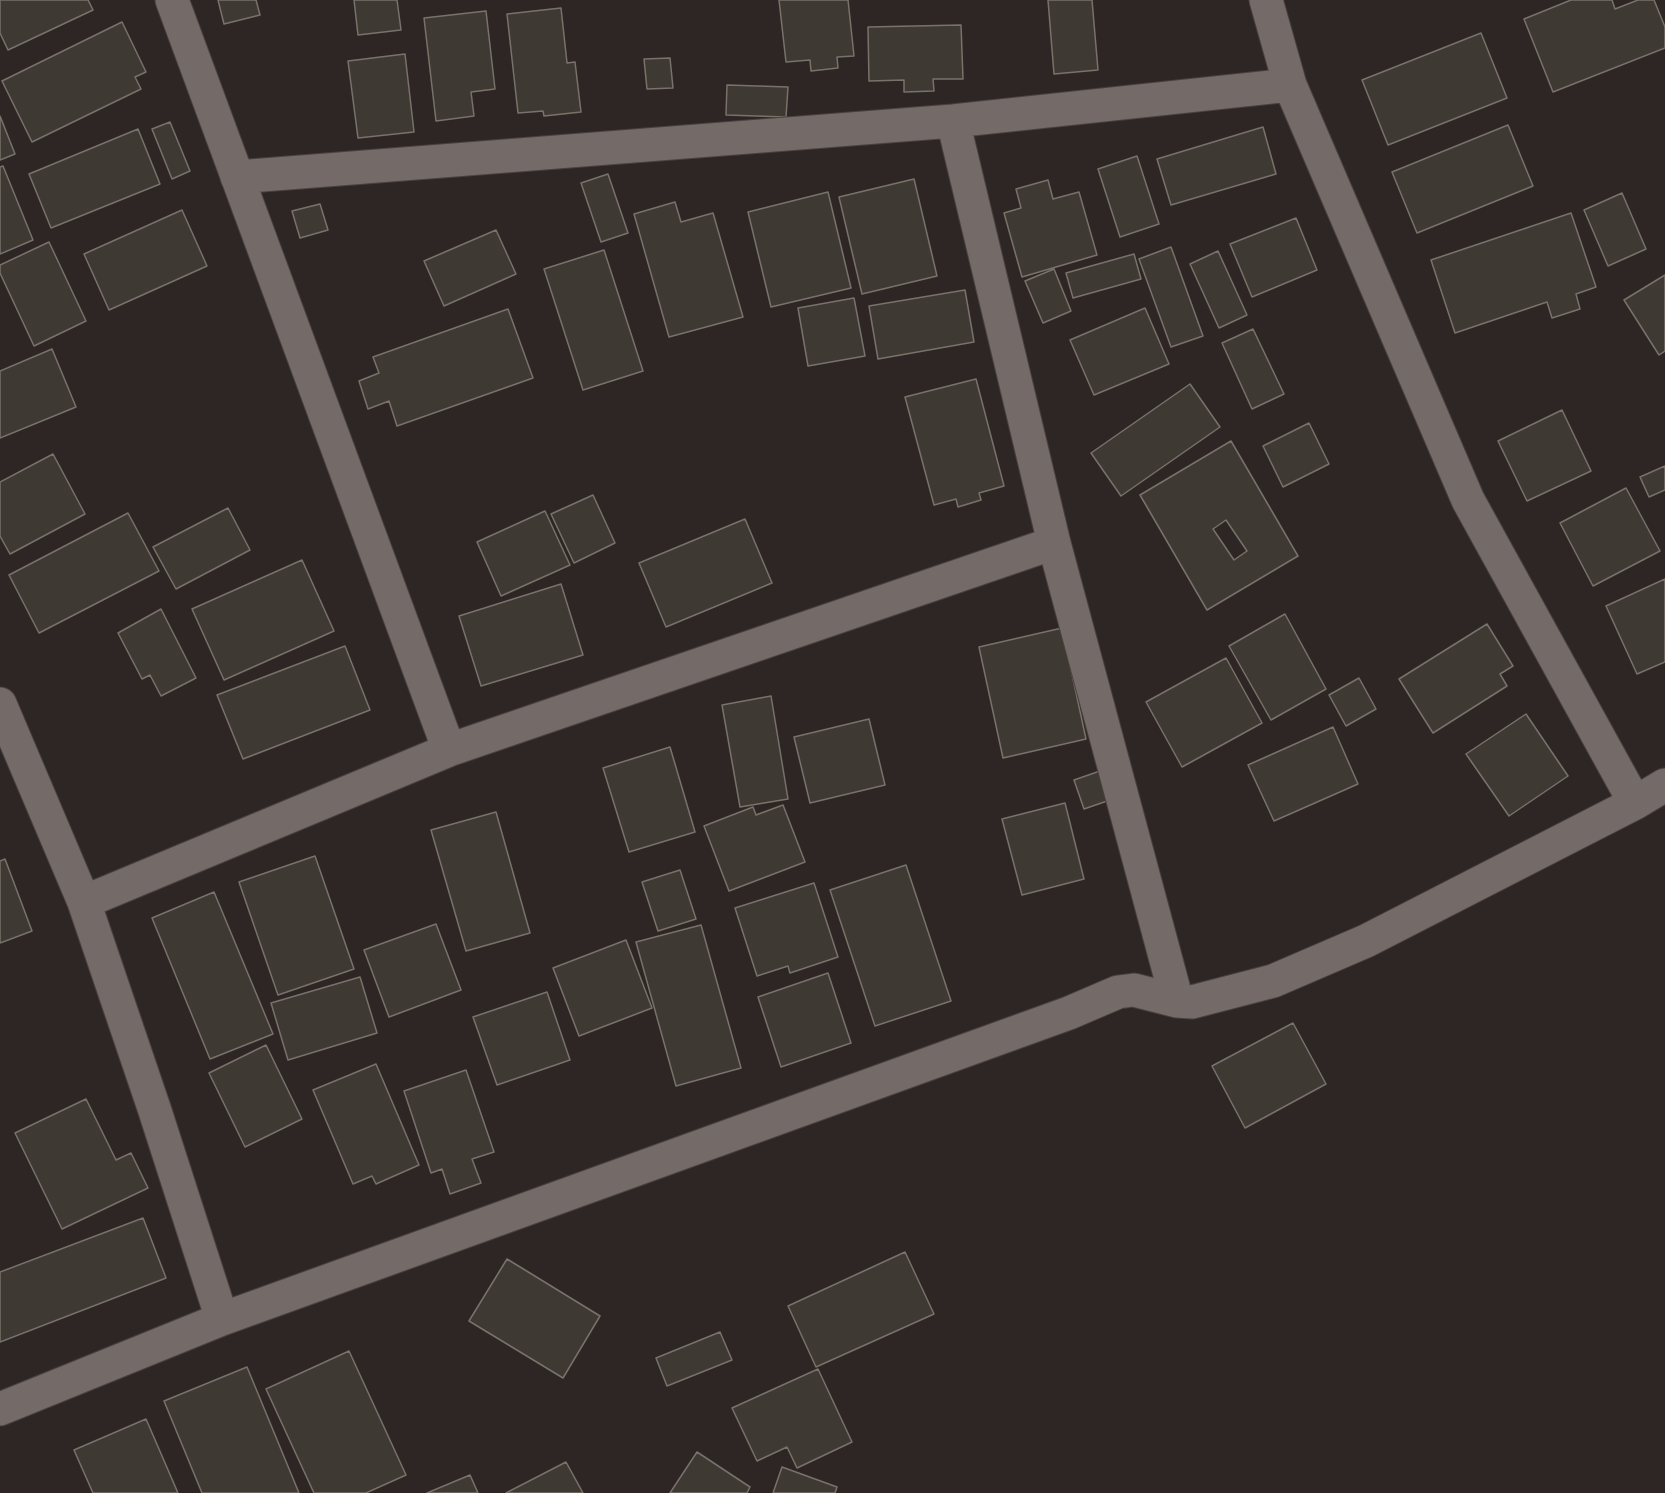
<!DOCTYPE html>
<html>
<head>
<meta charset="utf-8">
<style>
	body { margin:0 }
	canvas { display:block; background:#2e2624 }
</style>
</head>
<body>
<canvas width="1665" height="1493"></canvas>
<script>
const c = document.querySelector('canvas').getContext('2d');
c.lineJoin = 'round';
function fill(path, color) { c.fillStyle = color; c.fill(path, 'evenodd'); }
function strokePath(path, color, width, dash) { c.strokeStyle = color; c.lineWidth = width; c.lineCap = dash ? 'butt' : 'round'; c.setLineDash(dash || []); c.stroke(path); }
const building = new Path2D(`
	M0 0H88L93 10 8 50 0 33Z
	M218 0H256L260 15 224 24Z
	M354 0H397L401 30 358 35Z
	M779 0H848L854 56 837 57 838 68 811 71 810 60 786 62Z
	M1048 0H1092L1098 70 1054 74Z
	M1571 0H1612L1615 9 1638 0H1654L1665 27V48L1553 92 1524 19Z
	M561 8 567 63 575 62 581 112 544 116 543 111 518 113 507 14Z
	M486 11 495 89 471 92 474 116 436 121 424 18Z
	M122 22 146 72 135 77 141 89 32 142 2 81Z
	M961 25 963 79H933L934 91 904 92V80L869 81 868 27Z
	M1481 33 1507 98 1388 145 1362 80Z
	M405 54 414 132 358 138 348 61Z
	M670 58 673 88 647 89 644 59Z
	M727 85 788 87 786 117 726 115Z
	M0 116 15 154 0 160Z
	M170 122 190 171 172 179 152 129Z
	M1508 125 1533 186 1417 233 1392 172Z
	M1263 127 1276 174 1171 205 1157 159Z
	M138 129 160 184 51 228 29 174Z
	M1137 156 1159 224 1120 237 1098 169Z
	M3 166 33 240 0 254V167Z
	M608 174 628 233 601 242 581 183Z
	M914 179 937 276 862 294 839 197Z
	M1048 180 1053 199 1079 192 1097 255 1022 277 1004 213 1021 208 1016 189Z
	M828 192 851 288 771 307 748 212Z
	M1622 193 1646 249 1608 266 1584 210Z
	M675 202 681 222 713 213 743 317 669 337 634 214Z
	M320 204 328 230 300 238 292 211Z
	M182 210 207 266 109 310 84 254Z
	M1571 213 1596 287 1576 294 1580 309 1552 318 1547 302 1455 333 1431 260Z
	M1296 218 1317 270 1252 297 1230 244Z
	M496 230 516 274 444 306 424 261Z
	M49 242 86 321 34 346 0 273V265Z
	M1171 247 1203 336 1171 347 1139 259Z
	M604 250 643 371 583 390 544 269Z
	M1218 251 1247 315 1219 328 1190 264Z
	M1134 254 1141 279 1073 298 1066 273Z
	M1054 269 1071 311 1043 323 1025 281Z
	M1665 275V351L1659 355 1624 300Z
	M965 290 974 342 878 359 869 306Z
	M854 298 865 356 808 366 798 308Z
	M1145 308 1169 364 1094 395 1070 340Z
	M508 309 533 378 397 426 389 401 368 409 359 381 379 373 373 357Z
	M1253 329 1284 394 1252 409 1222 343Z
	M52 349 76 407 0 438V371Z
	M976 379 1004 486 979 493 981 500 958 507 956 499 934 505 905 397Z
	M1190 384 1220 427 1121 496 1091 453Z
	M1562 410 1591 471 1527 501 1498 441Z
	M1309 423 1329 464 1283 487 1263 446Z
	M1231 441 1298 556 1207 610 1140 495ZM1226 520 1247 551 1234 560 1213 529Z
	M53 454 85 514 10 554 0 536V482Z
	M1665 466V490L1649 497 1640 477Z
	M1626 488 1660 551 1593 586 1560 523Z
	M593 495 615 543 574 563 551 514Z
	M228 508 250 550 176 589 153 547Z
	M545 511 570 565 501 596 477 542Z
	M128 513 159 571 39 633 9 575Z
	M745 519 772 583 666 627 639 563Z
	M302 560 334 631 224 680 192 609Z
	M1665 579V662L1637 674 1606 606Z
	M561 584 583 655 481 686 459 616Z
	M161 609 196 678 161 696 150 675 142 679 118 633Z
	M1285 614 1326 689 1271 720 1229 646Z
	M1487 624 1513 666 1500 674 1507 686 1433 733 1399 679Z
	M1062 628 1086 739 1003 758 979 647Z
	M345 646 370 710 243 759 217 695Z
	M1226 658 1262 723 1182 767 1146 702Z
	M1359 678 1376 709 1346 726 1329 695Z
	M771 696 788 799 740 807 722 705Z
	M1526 714 1568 776 1509 816 1466 754Z
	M869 719 885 785 810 803 794 737Z
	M1333 727 1358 784 1274 821 1248 765Z
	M670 747 695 832 629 852 603 768Z
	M1100 771 1110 800 1084 809 1074 780Z
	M1065 803 1084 879 1022 895 1002 819Z
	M783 805 805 862 729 891 704 826 753 807 756 815Z
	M496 812 530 933 466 951 431 830Z
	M315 856 354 969 278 995 239 882Z
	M5 859 32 931 0 943V861Z
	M906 865 951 1001 875 1026 830 890Z
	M680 870 696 919 658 931 642 882Z
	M814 883 838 957 790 973 788 966 757 976 735 908Z
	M214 892 273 1034 210 1059 152 918Z
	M436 924 461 990 389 1017 364 950Z
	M701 925 741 1068 676 1086 636 942Z
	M626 940 652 1008 579 1036 553 968Z
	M828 973 851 1043 781 1067 758 997Z
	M360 977 377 1033 288 1060 271 1003Z
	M547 992 570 1060 497 1085 473 1017Z
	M1293 1023 1326 1084 1245 1128 1212 1066Z
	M266 1045 302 1119 245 1147 209 1073Z
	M376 1064 419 1165 376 1184 372 1176 353 1184 313 1090Z
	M466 1070 494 1152 472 1159 481 1183 450 1194 442 1169 431 1173 404 1091Z
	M86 1099 116 1160 131 1153 148 1188 62 1229 15 1133Z
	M143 1218 166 1278 0 1342V1272Z
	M905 1252 934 1314 816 1367 788 1306Z
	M507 1259 600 1316 563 1378 469 1321Z
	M720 1332 732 1360 667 1386 656 1358Z
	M349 1351 406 1475 366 1493H314L266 1389Z
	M247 1367 299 1493H202L164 1401Z
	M818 1369 852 1442 797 1468 787 1447 757 1461 732 1408Z
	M146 1419 178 1493H93L74 1450Z
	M697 1452 750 1487 747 1493H670Z
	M566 1462 583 1493H506Z
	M782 1467 837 1487 835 1493H773Z
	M470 1475 478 1493H427Z`);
const street = new Path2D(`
	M172 0 449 750
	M1266 0 1290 85 1468 500 1635 803
	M953 121 1054 543 1177 1001
	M237 177 953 121 1290 85
	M0 704 84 902 155 1111 222 1319
	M84 902 449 750 1054 543
	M0 1409 222 1319 1069 1013 1118 992 1134 990 1177 1001 1192 1002 1273 981 1366 941 1635 803 1665 785`);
fill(building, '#3e3932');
strokePath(building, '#78726b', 1.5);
strokePath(street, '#48413f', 35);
strokePath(street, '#746a67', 33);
</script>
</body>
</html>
